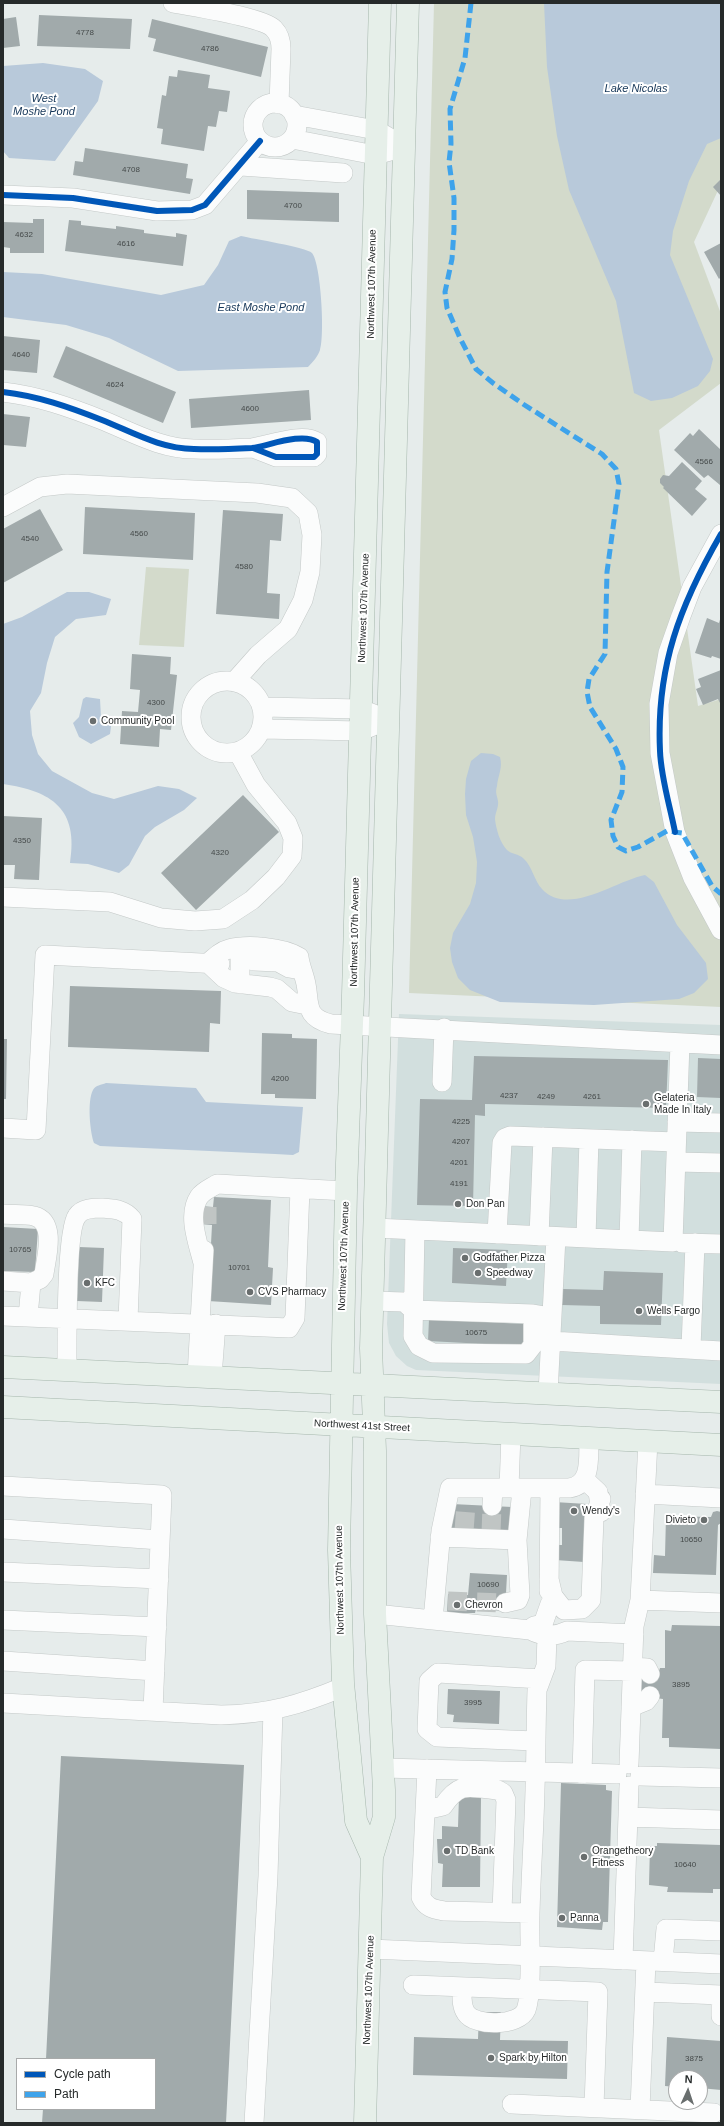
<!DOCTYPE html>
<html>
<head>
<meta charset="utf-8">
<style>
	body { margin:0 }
	#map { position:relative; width:724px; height:2126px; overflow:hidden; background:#e6eceb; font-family:Arial,sans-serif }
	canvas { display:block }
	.frame { position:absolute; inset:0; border:4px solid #262a2a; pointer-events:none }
	.legend { position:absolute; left:16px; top:2058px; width:140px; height:52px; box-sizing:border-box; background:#fff; border:1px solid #a8aaaa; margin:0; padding:5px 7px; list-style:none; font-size:12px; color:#262a2a }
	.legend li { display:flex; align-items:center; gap:8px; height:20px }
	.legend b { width:20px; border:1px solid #a8aaaa }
	.north { position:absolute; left:668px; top:2070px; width:40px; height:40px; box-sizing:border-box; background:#fff; border:1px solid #a8aaaa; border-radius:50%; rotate:3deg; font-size:11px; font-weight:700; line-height:16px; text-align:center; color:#262a2a }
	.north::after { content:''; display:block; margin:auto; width:14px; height:18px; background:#696e6e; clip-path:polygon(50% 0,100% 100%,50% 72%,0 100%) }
</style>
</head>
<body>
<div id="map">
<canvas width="724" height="2126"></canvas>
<div class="frame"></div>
<ul class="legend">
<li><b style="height:5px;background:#0057b8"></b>Cycle path</li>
<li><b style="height:5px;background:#3ea3eb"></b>Path</li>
</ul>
<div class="north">N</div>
</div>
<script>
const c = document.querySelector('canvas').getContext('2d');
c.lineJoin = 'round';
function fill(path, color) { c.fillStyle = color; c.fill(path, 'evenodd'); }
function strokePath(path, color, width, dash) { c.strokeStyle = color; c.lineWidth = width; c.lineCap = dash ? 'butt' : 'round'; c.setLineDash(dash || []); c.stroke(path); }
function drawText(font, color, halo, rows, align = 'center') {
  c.font = font + ' Arial,sans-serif'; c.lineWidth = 4; c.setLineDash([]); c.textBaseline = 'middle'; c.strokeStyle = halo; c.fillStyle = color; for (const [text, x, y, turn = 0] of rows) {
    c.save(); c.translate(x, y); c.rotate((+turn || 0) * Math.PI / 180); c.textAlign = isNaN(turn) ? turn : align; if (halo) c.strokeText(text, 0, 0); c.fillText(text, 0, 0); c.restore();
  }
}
const built = new Path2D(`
	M399 1014 721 1025V1384L416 1370 407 1366 396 1356 389 1343 387 1324Z`);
const green = new Path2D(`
	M434 3H721V184L694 242 721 314V383L659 430 698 706 721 699V1007L409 993Z
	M146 567 189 569 184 647 139 645Z`);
const water = new Path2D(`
	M544 3H721V138L707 144 689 181 673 231 670 255 713 359 710 371 698 386 672 398 651 401 634 393 616 301 569 190 557 136 547 67Z
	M43 63 85 69 103 81 98 101 55 161 9 158 3 151V66Z
	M241 236C253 239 306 247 312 253 321 264 325 336 320 350 318 356 313 362 308 367L178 371 109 338 66 325 3 317V272L42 274 161 295 204 285 218 265 229 241Z
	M67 592H89L111 599 106 615 76 619 55 637 47 663 41 693 30 711 32 735 38 754 52 771 92 793 114 799 158 786 179 789 197 798 184 810 155 827 145 836 129 865 119 873 88 864 70 863C79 809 52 791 3 784V624L22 617Z
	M86 697 100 699 101 717 112 719 110 734 91 744 79 737 73 723 79 717 83 699Z
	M481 753 493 754 500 757C503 768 498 775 497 786 495 793 497 795 498 801 499 807 495 813 495 819 496 829 500 843 507 850 511 854 519 854 523 858 533 867 534 881 542 889 568 917 615 881 645 875L654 882 677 925 706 963 708 979 694 993 679 999 594 1005 500 1002 470 990 458 978 452 962 450 948 453 933 470 904 476 883 477 862 473 837 466 815 465 794 466 779 471 761Z
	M106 1083 196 1088 206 1102 303 1107 299 1152 293 1155 275 1154 100 1146 94 1143C90 1132 87 1101 93 1090 96 1085 101 1085 106 1083Z`);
const building = new Path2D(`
	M39 15 132 19 130 49 37 46Z
	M16 17 20 46 3 48V19Z
	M152 19 268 47 261 77 153 51 156 39 148 37Z
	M178 70 210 75 208 88 230 91 227 112 219 111 216 127 208 126 204 151 161 144 163 129 157 128 162 95 166 96 169 76 177 77Z
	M85 148 188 164 186 178 193 179 190 194 73 175 75 161 83 162Z
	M721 179V196L713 187Z
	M247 190 339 193V222L247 219Z
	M33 219H44V253H10V248L3 247V222L33 223Z
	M69 220 81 221V225L116 229V226L144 230V233L176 237V233L187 235 183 266 65 251Z
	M721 243V277L719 279 704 252Z
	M3 336 40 340 37 373 3 370Z
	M66 346 176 392 163 423 53 377Z
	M309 390 311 420 191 428 189 399Z
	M3 414 30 417 26 447 3 445Z
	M699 429 721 450 720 485 708 475 704 478 674 450 690 433 693 436Z
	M682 462 702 481 695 489 707 499 692 516 663 488 664 487 660 483V479L663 475 669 476Z
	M85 507 195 513 193 560 83 554Z
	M40 509 63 550 3 583V529Z
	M223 510 283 514 281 541 270 540 267 593 280 594 279 619 216 614Z
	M721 616V659L712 656 711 658 695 653 707 618 719 623Z
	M132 654 171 657 170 674 177 675 171 730 160 729 159 747 120 744 122 711 138 712 140 690 130 689Z
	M721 670V705L718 699 703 705 696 689 701 687 698 679Z
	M243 795 279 832 196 910 161 873Z
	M3 816 42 818 39 880 14 879 15 865H3Z
	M70 986 221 991 220 1024 210 1023 209 1052 68 1047Z
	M262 1033 292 1034V1038L317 1039 316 1099 275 1098V1094H261Z
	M3 1039H7L6 1099H3Z
	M474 1056 668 1060 666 1108 485 1104V1116L475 1115 473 1206 417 1205 420 1099 472 1100Z
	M698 1058 721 1059V1098L697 1097Z
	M214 1197 271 1200 268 1267 273 1268 271 1305 208 1301 212 1225 200 1224 201 1206 213 1207Z
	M3 1227 38 1229 35 1272 3 1271Z
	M79 1247 104 1248 102 1302 77 1301Z
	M453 1248 508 1250 506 1286 452 1283Z
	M604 1271 663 1273 661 1325 600 1324V1306L562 1305 563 1289 603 1290Z
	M429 1319 524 1324 523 1346 428 1341Z
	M554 1502 587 1504 584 1562 555 1560 556 1545H562V1528H553Z
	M452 1504 512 1507 510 1534 450 1530Z
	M717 1511 721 1512V1523L718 1525 716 1575 653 1573 654 1555 665 1556 666 1516 711 1517 713 1512Z
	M470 1573 507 1575 505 1611 476 1609 475 1613H447L448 1594 468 1595Z
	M672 1625 721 1626V1749L669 1747V1738H662L663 1699 641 1696V1674H658L660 1668H665V1630L671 1631Z
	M448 1689 500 1691 499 1724 453 1722 454 1715 447 1714Z
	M61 1756 244 1765 226 2123H42L43 2109H155V2059H46Z
	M561 1783 606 1785V1790L612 1791 608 1922H603L602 1930 557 1927Z
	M459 1796 481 1798 480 1887H442L443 1864 438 1863 437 1839H442V1826L458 1827Z
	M657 1843 721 1845V1889H713V1893L667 1892 668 1887 649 1885 650 1846H657Z
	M479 2012H501L500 2040 568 2041 567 2079 413 2075 414 2037 478 2039Z
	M667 2037 721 2041V2090L700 2088V2078H676V2087L665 2086Z`);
const minorTunnel = new Path2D(`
	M207 1224V1207
	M464 1531 466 1504
	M491 1533 492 1506
	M448 1601 505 1603`);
const minor = new Path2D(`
	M173 3C193 7 263 17 274 29 280 35 281 42 281 49L279 104
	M253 125a22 22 0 1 1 44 0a22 22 0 1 1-44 0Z
	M294 115 376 130 404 146
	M292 139 375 155 390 151
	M241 166 343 173
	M3 195 73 198 157 211 192 210 205 205 260 141
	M3 392C38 396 69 407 102 420 132 432 161 449 194 449 213 450 233 449 252 448 268 446 302 432 317 442V454L314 457H276L253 448
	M3 507 40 487 67 484 257 493 292 498 308 513 312 535 310 572 303 600 288 629 258 655 234 682
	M721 534 692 587 681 616 668 653 659 704 660 753 675 832 693 878 721 930
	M191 717a36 36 0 1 1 72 0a36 36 0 1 1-72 0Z
	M262 707 361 709 374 714
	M262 729 361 731 388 720
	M3 897 110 902 161 918 195 921 223 919 252 900 276 877 292 856 293 838 287 823 256 785 238 752
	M254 961 278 962 289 968 301 970
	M208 963C215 957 221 951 229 949 247 944 283 947 299 957 300 966 304 974 306 984 310 1004 304 1017 331 1024L721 1045
	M208 963 224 978 235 983 270 987 277 989 292 1002 307 1005
	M240 984V948
	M442 1082 444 1028
	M677 1122 721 1123
	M3 1128 36 1130 45 955 220 964
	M676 1162 721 1163
	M3 1214C13 1215 24 1214 34 1216 57 1222 46 1258 44 1274L40 1279 31 1283 28 1317
	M375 1228 673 1242 680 1043
	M415 1230 413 1336 419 1346 433 1353 526 1354 533 1345V1314
	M497 1234 502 1143 505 1138 510 1136 676 1142
	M539 1236 543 1137
	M586 1238 589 1139
	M629 1240 632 1140
	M682 1243 721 1244
	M203 1263C198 1243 187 1215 199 1197 203 1191 211 1188 217 1184L346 1191
	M3 1281 31 1283
	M373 1301 404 1302 413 1310 533 1314 551 1317
	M3 1316 289 1328 295 1318 300 1189
	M551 1341 721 1351
	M691 1348 695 1243
	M67 1370C67 1345 66 1230 77 1216 82 1208 94 1208 102 1208 114 1209 124 1209 132 1219L128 1320
	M197 1376 204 1250
	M212 1377 216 1324
	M548 1393 556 1237
	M584 1479 598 1492 601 1512
	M3 1486 162 1495 153 1711
	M509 1488H569C593 1485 588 1456 589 1438
	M645 1494 721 1498
	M492 1506 493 1488
	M3 1529 160 1540
	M440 1537 517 1540 522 1489
	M3 1572 159 1579
	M549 1579 553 1596 564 1610 582 1609 591 1600 594 1518 601 1499
	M549 1591 550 1488
	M640 1600 721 1603
	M505 1603 518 1600 520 1595 517 1540
	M375 1614 433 1620 441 1531 450 1488H509L511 1434
	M3 1620 157 1627
	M433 1620 530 1630C543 1637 555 1637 567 1631L634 1634
	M530 1630 534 1626 543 1624 550 1604
	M3 1661 155 1671
	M632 1667 647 1668 650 1674
	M3 1703 221 1715C268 1714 300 1705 343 1687
	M631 1707 646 1701 650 1696
	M535 1741 437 1737 427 1729 429 1681 438 1673 541 1679
	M629 1764 634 1626 640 1600 648 1441
	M383 1768 617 1774
	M427 1769 421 1897C426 1908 434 1909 444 1911L530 1913
	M582 1774 585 1670 632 1671
	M640 1776 721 1778
	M425 1810 443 1806C461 1780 469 1788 498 1790L503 1793 506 1800 502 1912
	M628 1817 721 1820
	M370 1949 721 1964
	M623 1960 629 1786
	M663 1961 666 1929 721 1931
	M413 1985 598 1992 594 2107
	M462 1987C462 1996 461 2006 466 2013 475 2027 519 2026 526 2010 533 1992 529 1936 530 1914 531 1872 534 1831 535 1790 536 1757 536 1723 537 1690L546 1666 547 1635
	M646 1992 721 1995
	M721 1995V2016
	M512 2104 714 2113
	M640 2109 646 1961
	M254 2123 268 1876 273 1710`);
const major = new Path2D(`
	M3 1367 721 1402
	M3 1407 721 1445
	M372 1857 356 1821 343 1683 339 1550 346 1191 353 995 380 3
	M365 2123 372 1857 384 1817V1790L375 1614V1451L371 1348 408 3`);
const quiet = new Path2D(`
	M471 3 465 58 450 109 451 144 449 162 454 198V230L452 259 445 292 447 308 460 338 476 369 493 383 523 404 602 454 616 469 619 484 607 572 605 654 589 679 587 692 590 707 616 749 623 767 622 792 611 820 613 836 618 847 626 851 638 847 667 831 682 833 712 886 721 894`);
const cycleway = new Path2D(`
	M3 195 73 198 157 211 192 210 205 205 260 141
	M3 392C38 396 69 407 102 420 132 432 161 449 194 449 213 450 233 449 252 448 268 446 302 432 317 442V454L314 457H276L253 448
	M675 832C670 806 661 778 660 751 656 667 680 605 721 534`);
const markers = [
	[93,721,4,"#696e6e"],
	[646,1104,4,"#696e6e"],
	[458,1204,4,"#696e6e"],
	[465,1258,4,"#696e6e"],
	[478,1273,4,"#696e6e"],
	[87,1283,4,"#696e6e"],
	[250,1292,4,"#696e6e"],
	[639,1311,4,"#696e6e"],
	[574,1511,4,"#696e6e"],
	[704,1520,4,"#696e6e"],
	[457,1605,4,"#696e6e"],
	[447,1851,4,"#696e6e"],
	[584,1857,4,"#696e6e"],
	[562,1918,4,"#696e6e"],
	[491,2058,4,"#696e6e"]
];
const numberNames = [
	["4778",85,33],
	["4786",210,49],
	["4708",131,170],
	["4700",293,206],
	["4632",24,235],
	["4616",126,244],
	["4640",21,355],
	["4624",115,385],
	["4600",250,409],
	["4566",704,462],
	["4560",139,534],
	["4540",30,539],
	["4580",244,567],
	["4300",156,703],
	["4350",22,841],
	["4320",220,853],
	["4200",280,1079],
	["4237",509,1096],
	["4249",546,1097],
	["4261",592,1097],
	["4225",461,1122],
	["4207",461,1142],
	["4201",459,1163],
	["4191",459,1184],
	["10765",20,1250],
	["10701",239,1268],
	["10675",476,1333],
	["10650",691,1540],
	["10690",488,1585],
	["3895",681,1685],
	["3995",473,1703],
	["10640",685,1865],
	["3875",694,2059]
];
const streetNames = [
	["Northwest 107th Avenue",372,284,-89],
	["Northwest 107th Avenue",364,608,-88],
	["Northwest 107th Avenue",355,932,-89],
	["Northwest 107th Avenue",344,1256,-88],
	["Northwest 41st Street",362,1426,3],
	["Northwest 107th Avenue",340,1580,-91],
	["Northwest 107th Avenue",369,1990,-88]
];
const poiNames = [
	["Community Pool",101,721],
	["Gelateria",654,1098],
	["Made In Italy",654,1110],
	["Don Pan",466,1204],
	["Godfather Pizza",473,1258],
	["Speedway",486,1273],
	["KFC",95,1283],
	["CVS Pharmacy",258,1292],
	["Wells Fargo",647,1311],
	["Wendy's",582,1511],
	["Divieto",696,1520,"right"],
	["Chevron",465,1605],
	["TD Bank",455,1851],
	["Orangetheory",592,1851],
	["Fitness",592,1863],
	["Panna",570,1918],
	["Spark by Hilton",499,2058]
];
const waterNames = [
	["Lake Nicolas",636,89],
	["West",44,99],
	["Moshe Pond",44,112],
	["East Moshe Pond",261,308]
];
fill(built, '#d2dfde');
fill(green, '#d3dacb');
fill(water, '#b8c9da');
fill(building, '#a1aaab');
strokePath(minorTunnel, '#c0c5c4', 19, [19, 10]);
strokePath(minor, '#c3c8c7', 20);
strokePath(major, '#a5b6ac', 23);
strokePath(minor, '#fbfcfc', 19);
strokePath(major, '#e6efe9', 22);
strokePath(quiet, '#3ea3eb', 5, [10, 5]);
strokePath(cycleway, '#0057b8', 6);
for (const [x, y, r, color] of markers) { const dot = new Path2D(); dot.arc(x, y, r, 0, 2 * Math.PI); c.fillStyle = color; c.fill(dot); strokePath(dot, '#fff', 1.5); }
drawText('8px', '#454a4a', null, numberNames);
drawText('10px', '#262a2a', '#fff', streetNames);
drawText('10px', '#262a2a', '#fff', poiNames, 'left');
drawText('italic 11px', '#143557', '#fff', waterNames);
</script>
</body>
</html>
